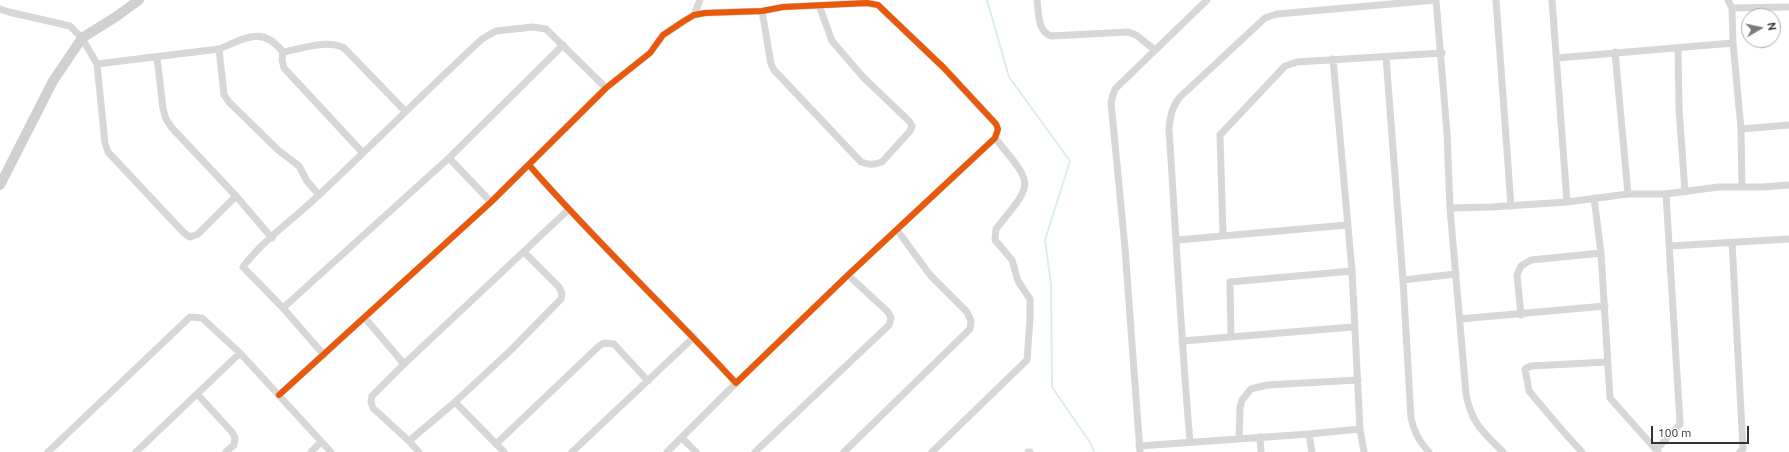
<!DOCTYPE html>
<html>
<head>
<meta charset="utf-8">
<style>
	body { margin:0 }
	#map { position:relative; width:1789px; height:452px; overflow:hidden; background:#fff; font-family:Ubuntu,sans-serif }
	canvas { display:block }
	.north { position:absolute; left:1741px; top:8px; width:40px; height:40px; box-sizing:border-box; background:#fff; border:1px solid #adadad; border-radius:50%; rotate:81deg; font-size:11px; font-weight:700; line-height:16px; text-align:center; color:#333 }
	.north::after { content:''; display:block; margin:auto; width:14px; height:18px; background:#7a7a7a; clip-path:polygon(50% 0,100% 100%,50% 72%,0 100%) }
	.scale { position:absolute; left:1651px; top:426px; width:98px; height:18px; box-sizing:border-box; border:2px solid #333; border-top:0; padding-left:5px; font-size:12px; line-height:14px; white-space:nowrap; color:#333; -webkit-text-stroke:3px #fff; paint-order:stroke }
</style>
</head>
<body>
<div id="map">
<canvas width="1789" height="452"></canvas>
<div class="north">N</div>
<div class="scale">100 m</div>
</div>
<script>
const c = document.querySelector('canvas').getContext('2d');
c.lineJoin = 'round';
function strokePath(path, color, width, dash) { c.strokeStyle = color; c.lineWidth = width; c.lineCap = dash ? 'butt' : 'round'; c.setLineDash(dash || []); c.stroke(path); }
const stream = new Path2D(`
	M987 0 1009 77 1070 161 1045 240 1051 284 1052 387 1091 444 1094 452`);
const street = new Path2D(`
	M1037 0C1039 13 1037 31 1051 36L1128 32 1136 35 1155 50
	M1436 0 1447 133 1450 208 1466 394C1472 424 1482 431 1503 452
	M1496 0 1511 206
	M1552 0 1567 202
	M1728 0 1732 8 1733 43 1741 129 1742 187
	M1732 8 1789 7
	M0 9 9 12 70 26 82 38 97 64 219 49
	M762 11 771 64 774 70 861 162C869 165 874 165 882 162L910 131 912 126 909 121 863 77 832 41 819 5
	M694 15 700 0
	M1678 48 1679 108 1685 192
	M283 52C262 25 244 39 219 49L224 95 229 102 278 150 299 166 307 181 319 195
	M1615 52 1628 194
	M157 57 163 109 166 119 172 128 236 196 272 238
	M1386 57 1403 280 1411 418C1414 432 1419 441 1429 452
	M1557 58 1733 43
	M1333 59 1352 271 1360 429 1364 452
	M97 64 105 143 108 152 184 233 190 237 198 234 236 196
	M1741 129 1789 125
	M363 153 284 68 282 60 283 52C302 49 326 39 344 48L405 111
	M449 158 491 202
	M1594 198 1601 253 1610 398 1658 452
	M1450 208 1491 207 1567 202 1628 194H1666L1718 187H1763L1789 185
	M1223 235 1220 135 1285 66 1297 62 1442 53
	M1177 240 1347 225
	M1732 242 1743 449 1740 452
	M1670 246 1789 239
	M1403 280 1456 274
	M283 308 449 158 563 45
	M1521 315 1517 275 1521 266 1531 260 1601 253
	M365 318 404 364 568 210
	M1460 319 1605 306
	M1231 337 1230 282 1352 271
	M1182 341 1353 327
	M324 355 283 308 243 267C264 239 295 218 320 194 374 143 427 90 482 39L496 31 533 27 546 29 606 88
	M404 364 372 396 371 402 373 408 409 441 455 402 511 350 561 299 562 293 559 287 524 252
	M198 395 232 432 235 438 234 445 226 452
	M279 395 491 202 606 88 650 53 663 35 684 21 694 15 705 13 762 11 783 7 867 3 878 5 944 68 996 124 998 129 995 138 848 275 736 383C668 309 595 241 529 165
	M455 402 504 452
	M1309 434 1312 452
	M1260 437 1261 452
	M682 438 696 452
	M1239 439 1240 408 1242 400 1251 389 1267 385 1358 380
	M409 441 419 452
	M1190 442C1181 338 1176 234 1169 129 1170 116 1172 107 1180 97L1265 18 1277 14 1436 0
	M496 444 599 346 604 343 614 344 648 381
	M1139 446 1309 434 1360 429
	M1656 450 1680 424 1666 194
	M48 452 190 317 202 318 240 353 331 452
	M136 452 240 353
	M311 452 321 442
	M572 452 694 337
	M667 452 736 383
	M755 452 889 325 891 318 888 312 848 275
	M844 452 970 329 971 321 967 312 930 275 897 230
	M932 452 1027 360 1030 319V299L1018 281 1012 260 995 240 996 229C1034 181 1035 187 995 138
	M1028 452H1030
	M1140 452 1125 248 1111 102 1115 89 1207 0
	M1582 452 1561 429 1529 391 1525 369 1531 366 1607 362`);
const secondary = new Path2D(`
	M0 185 53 81 82 38 117 16 139 0`);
const cycleway = new Path2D(`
	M279 395 491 202 606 88 650 53 663 35 684 21 694 15 705 13 762 11 783 7 867 3 878 5 944 68 996 124 998 129 995 138 848 275 736 383C668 309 595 241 529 165`);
strokePath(stream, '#ddebf3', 2);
strokePath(street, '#d7d7d7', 7);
strokePath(secondary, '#d0d0d0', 10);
strokePath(cycleway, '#e8590c', 6);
</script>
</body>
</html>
